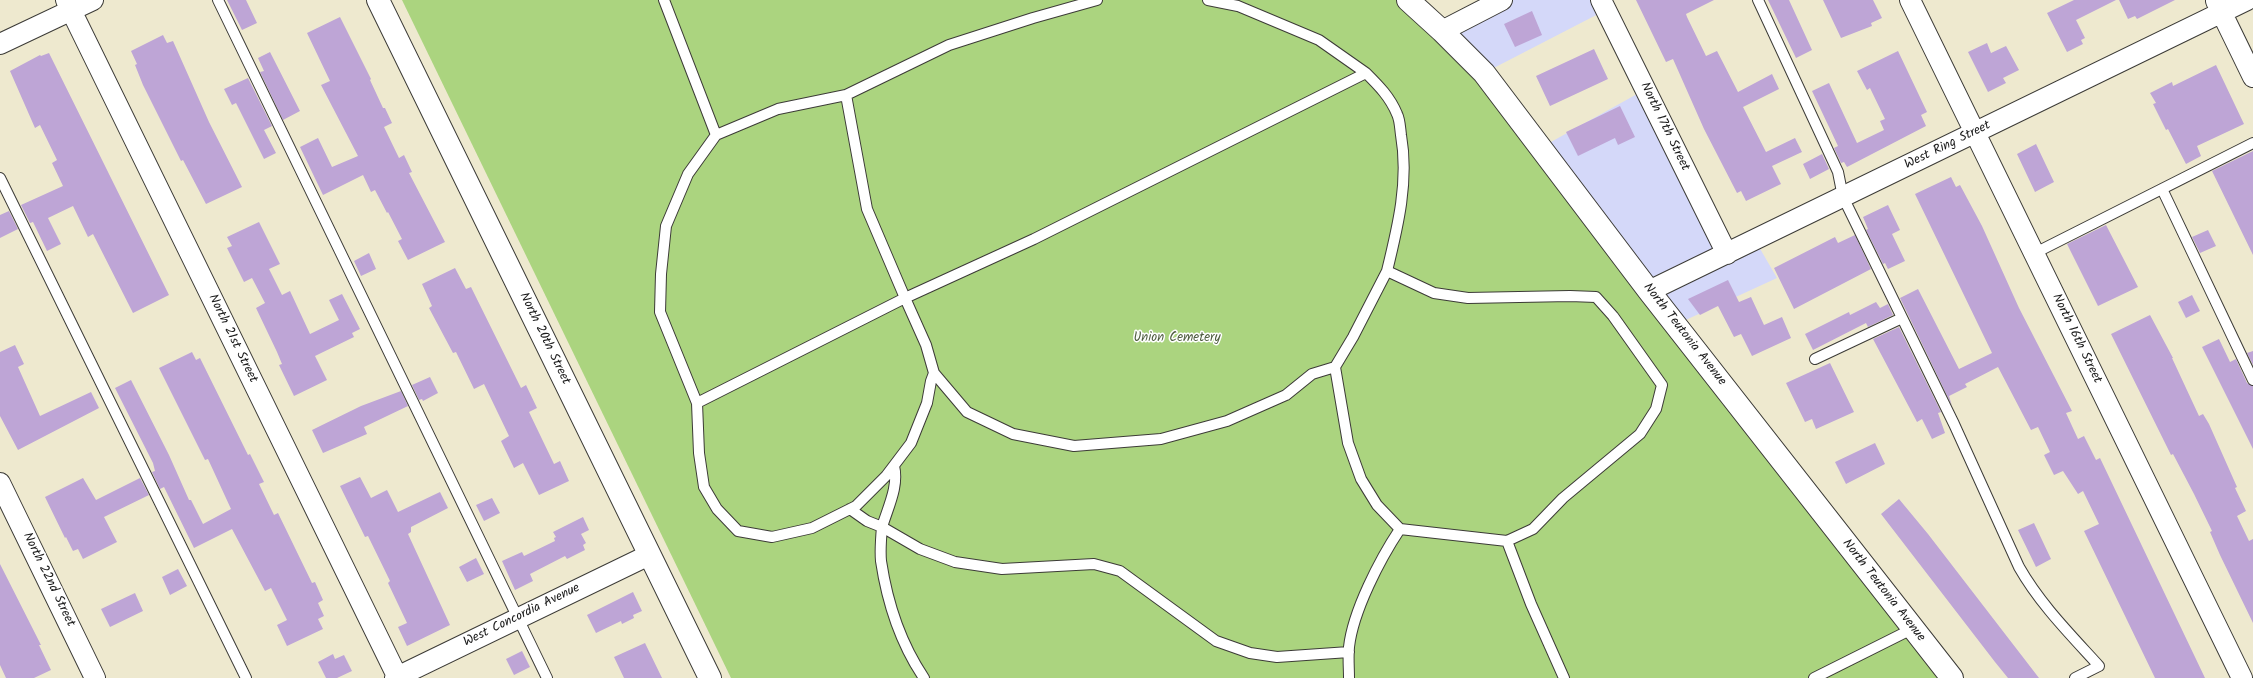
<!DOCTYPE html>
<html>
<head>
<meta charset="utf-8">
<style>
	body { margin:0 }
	canvas { display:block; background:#eee9cf }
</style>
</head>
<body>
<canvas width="2253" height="678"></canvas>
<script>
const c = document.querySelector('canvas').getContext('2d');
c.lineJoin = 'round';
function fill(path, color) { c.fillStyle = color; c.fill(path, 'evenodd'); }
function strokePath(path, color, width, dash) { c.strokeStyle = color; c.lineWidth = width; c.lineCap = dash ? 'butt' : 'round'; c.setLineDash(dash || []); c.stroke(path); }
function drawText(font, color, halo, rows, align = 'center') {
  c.font = font + ' Kalam,sans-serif'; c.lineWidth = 3; c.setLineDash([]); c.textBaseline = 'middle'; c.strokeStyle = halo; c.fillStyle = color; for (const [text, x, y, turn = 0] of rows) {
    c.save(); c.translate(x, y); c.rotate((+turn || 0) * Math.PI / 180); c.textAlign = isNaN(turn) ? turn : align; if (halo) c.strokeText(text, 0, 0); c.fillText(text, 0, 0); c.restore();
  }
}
const built = new Path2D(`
	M1502 0H1601L1606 10 1484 73 1442 31Z
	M1646 89 1727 254 1755 240 1777 278 1677 324 1542 147Z`);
const green = new Path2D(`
	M402 0H1408L1442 31 1952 678H731Z`);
const building = new Path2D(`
	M227 0H246L257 23 242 30Z
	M1636 0H1714L1686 14 1687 17 1706 56 1717 51 1738 92 1772 74 1779 89 1743 107 1766 152 1795 138 1802 152 1772 166 1781 184 1746 201 1741 191 1737 193 1704 129 1673 59 1666 62Z
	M1768 0H1789L1812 50 1796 58Z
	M1823 0H1873L1882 18 1871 23 1872 26 1841 38Z
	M2074 0H2116L2076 20 2085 38 2081 40 2083 44 2067 52 2047 13Z
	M2119 0H2175L2137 19 2135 16 2128 19Z
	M1532 11 1542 35 1515 47 1504 24Z
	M340 17 371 79 370 80 383 108H385L392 123 384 127 399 158 404 155 412 172 409 173 445 242 408 260 398 241 402 239 388 212 387 213 375 190 371 192 363 175 323 195 300 147 318 138 332 167 358 156 321 85 330 81 307 33Z
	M163 35 167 43 173 41 209 122 242 187 206 204 183 160 181 161 143 85 135 65 137 64 131 51Z
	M1987 43 1991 53 2006 46 2019 70 2003 78 2006 83 1988 92 1968 52Z
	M1594 49 1608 79 1550 106 1536 76Z
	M1898 51 1927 112 1921 115 1926 126 1847 167 1844 162 1841 163 1834 148 1838 146 1812 91 1829 83 1857 143 1884 130 1880 121 1885 119 1870 88 1867 90 1857 71Z
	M270 52 300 111 283 120 260 72 264 71 258 58Z
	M49 53 169 295 133 313 93 234 88 237 73 206 48 218 61 244 47 251 33 222 30 223 21 205 63 186 52 163 57 160 40 125 35 128 10 71 40 55 41 56Z
	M2216 65 2244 124 2197 146 2201 156 2186 164 2168 129 2166 130 2153 104 2156 103 2150 93 2172 82 2173 86Z
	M248 78 272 126 264 130 276 153 264 159 236 103 232 105 224 89Z
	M1620 106 1635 137 1618 145 1615 138 1578 156 1566 132Z
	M2036 144 2054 182 2035 192 2017 154Z
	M2253 151V255L2212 171Z
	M1822 154 1829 169 1810 179 1803 164Z
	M1951 177 1956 187 1960 185 1982 226 2019 308 2072 411 2066 413 2078 439 2084 436 2096 460 2100 458 2205 678H2155L2084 531 2099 524 2083 491 2078 494 2063 471 2054 475 2044 455 2050 452 2038 427 2031 430 1998 367 1965 384 1967 387 1949 396 1952 406 1900 298 1918 289 1959 369 1992 353 1915 194Z
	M1888 205 1900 230 1892 234 1905 261 1888 269 1885 263 1883 264 1866 230 1868 229 1863 217Z
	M9 211 18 229 0 238V215Z
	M259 222 280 264 269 269 282 295 290 291 310 334 339 320 329 300 342 294 360 329 352 333 354 337 315 356 327 380 294 396 279 365 282 364 277 352 256 308 265 303 252 278 244 282 227 248 232 246 227 237Z
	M2106 225 2138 287 2098 306 2067 244Z
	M2208 230 2216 246 2200 253 2192 237Z
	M1855 235 1871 269 1794 309 1774 268 1835 237 1838 243Z
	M369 253 376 269 361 276 354 261Z
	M455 268 466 289 471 287 521 388 526 385 537 408 529 412 554 464 560 461 569 481 539 495 523 463 514 468 501 441 509 436 484 384 474 389 456 352 453 353 429 308 432 306 422 284Z
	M1728 280 1739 302 1751 297 1764 325 1782 317 1791 338 1752 356 1741 334 1734 337 1718 306 1700 315 1688 299Z
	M2192 295 2200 311 2186 318 2178 302Z
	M1876 302 1880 308 1888 304 1893 315 1868 327 1866 323 1813 350 1805 334 1849 312 1850 315Z
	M2150 315 2173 358H2172L2199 416 2203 414 2209 424 2237 487 2235 488 2246 511 2237 516 2249 541 2253 539V623L2220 555 2210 532 2212 531 2194 494 2173 454 2171 455 2111 334Z
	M1899 327 1941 412 1938 413 1945 433 1932 439 1922 419 1917 422 1873 339Z
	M2219 339 2230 362 2236 359 2247 383 2253 386V449L2202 347Z
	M15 345 24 364 18 367 40 416 91 392 99 408 18 450 0 416V352Z
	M2253 351V365L2247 353Z
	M192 352 196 360 200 358 248 455 250 454 264 482 259 484 274 515 278 513 312 583 315 582 323 600 318 603 324 616 318 619 323 629 287 646 277 625 287 620 271 588 265 591 232 529 194 548 164 487 160 489 152 472 155 471 153 463 115 388 131 380 169 455 189 500H191L203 524 231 509 208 459 205 460 159 368Z
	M1830 363 1854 412 1816 429 1812 419 1805 422 1786 383Z
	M430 377 438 393 423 401 422 399 419 400 412 385Z
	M401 391 408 406 364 427 367 434 323 453 312 430 361 406Z
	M1875 443 1885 464 1846 484 1835 462Z
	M360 477 371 498 387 490 398 512 440 492 448 508 411 527V532L408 534 450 625 407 646 398 627 407 623 388 583 390 581 368 536 365 537 340 486Z
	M83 478 96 500 140 478 149 495 104 517 117 542 83 559 78 549 73 551 66 537 65 538 45 497Z
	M492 498 500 513 484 521 476 505Z
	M1899 499 1928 534 2039 678H2008L1995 662 1881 514Z
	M583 517 589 530 581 534 586 543 583 545 585 550 567 559 565 556 530 574 533 581 515 590 502 561 522 552 524 556 555 541 554 538 556 537 553 532Z
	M2034 523 2051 559 2036 567 2018 530Z
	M476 558 484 574 467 582 459 567Z
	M0 564 41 645H39L51 670 34 678H6L0 665Z
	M178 569 187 586 170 595 162 577Z
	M633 592 642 611 633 615 634 618 622 624 621 621 596 633 587 615Z
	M135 593 143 611 110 627 101 609Z
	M645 643 662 678H624L614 657Z
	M522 651 530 667 514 675 506 659Z
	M333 654 335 659 344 655 352 671 337 678H326L318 662Z`);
const service = new Path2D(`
	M218 0 547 678
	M664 0 716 135
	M1208 0 1238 6 1319 40 1366 73
	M1758 0 1838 172 1843 197 1954 424 2019 567C2040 604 2070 634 2099 666L2075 678
	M846 95 778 109 716 135 688 174 666 226 661 274 660 312 697 403 905 298 867 209 846 95 949 45 1033 18 1097 0
	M0 178 246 678
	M2162 189 2253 380
	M2033 254 2253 143
	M1815 359 1902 318
	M1335 367 1312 374 1286 395 1227 421 1161 439 1074 446 1013 434 967 412 934 373 926 345 905 298 1034 239 1366 73C1379 86 1390 97 1397 114 1400 120 1400 128 1401 135 1409 181 1398 226 1387 271
	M697 403 699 453 704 487 717 509 738 531 772 537 812 528 856 506 886 476 911 443 927 403 931 381 934 373
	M894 466C899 486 888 507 882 527L920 549 955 562 1002 569 1094 564 1120 571 1216 641 1250 653 1277 657 1349 652
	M850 509 867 521 882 527C881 538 880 550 881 561 887 601 901 644 924 678
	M1400 529 1377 505 1361 479 1348 443 1335 367 1353 337 1387 271 1434 293 1468 298 1570 296 1596 297 1613 316 1662 385 1656 409 1640 434 1563 498 1533 529 1507 541
	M1349 678C1349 668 1348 657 1349 647 1353 611 1380 559 1400 529L1507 541 1531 604 1564 678
	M1814 678 1912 629`);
const minor = new Path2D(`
	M66 0 398 678
	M1601 0 1727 254
	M1910 0 2242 678
	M2216 1 2253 77
	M1442 31 1502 0
	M0 44 93 0
	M1649 291 2247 0
	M0 483 95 678
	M395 678 649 555`);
const secondary = new Path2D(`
	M378 0 710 678
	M1408 0 1442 31 1484 73 1649 291 1952 678`);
const streetNames = [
	["North 17th Street",1664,127,64],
	["West Ring Street",1948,146,-26],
	["North Teutonia Avenue",1684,335,52],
	["North 21st Street",232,339,64],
	["North 20th Street",544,339,64],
	["North 16th Street",2076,339,64],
	["North 22nd Street",48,580,64],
	["North Teutonia Avenue",1883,591,52],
	["West Concordia Avenue",522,616,-26]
];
const parkNames = [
	["Union Cemetery",1177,339]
];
fill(built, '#d4d8f9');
fill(green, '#abd47f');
fill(building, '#bea5d6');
strokePath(service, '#3c3b37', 12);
strokePath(minor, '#3c3b37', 22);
strokePath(secondary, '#3c3b37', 24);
strokePath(service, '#fff', 10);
strokePath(minor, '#fff', 20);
strokePath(secondary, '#fff', 22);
drawText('13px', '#1c1c1c', '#fff', streetNames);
drawText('13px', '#4e5c3f', '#fff', parkNames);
</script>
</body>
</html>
